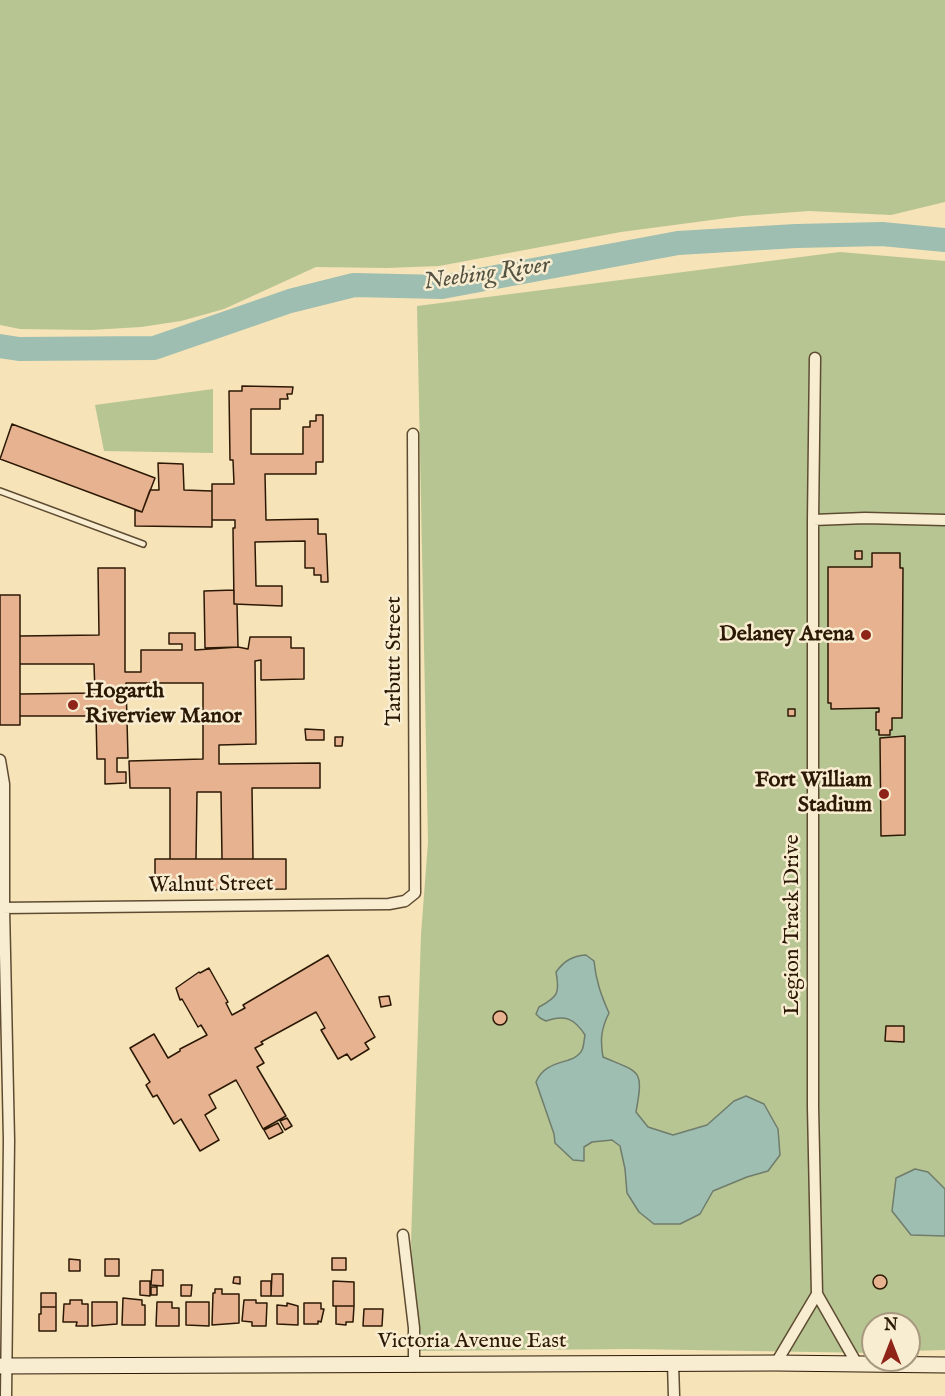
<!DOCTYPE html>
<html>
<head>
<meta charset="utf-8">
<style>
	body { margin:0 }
	#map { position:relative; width:945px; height:1396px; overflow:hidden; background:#f6e3b8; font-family:"IM FELL English",serif }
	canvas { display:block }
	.north { position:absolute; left:861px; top:1312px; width:60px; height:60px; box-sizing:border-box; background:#f9edd1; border:2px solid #a7987f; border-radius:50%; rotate:0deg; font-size:16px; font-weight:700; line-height:24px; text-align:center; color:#2c1905 }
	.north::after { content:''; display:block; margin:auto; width:21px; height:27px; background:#8f2418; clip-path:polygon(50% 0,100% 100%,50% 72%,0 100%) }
</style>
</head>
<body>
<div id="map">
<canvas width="945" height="1396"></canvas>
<div class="north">N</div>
</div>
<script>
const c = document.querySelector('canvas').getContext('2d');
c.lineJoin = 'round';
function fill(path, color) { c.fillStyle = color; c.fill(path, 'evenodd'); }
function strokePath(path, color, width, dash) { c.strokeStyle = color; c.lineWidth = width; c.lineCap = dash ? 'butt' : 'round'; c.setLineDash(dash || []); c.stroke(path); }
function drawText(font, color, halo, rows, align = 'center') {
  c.font = font + ' "IM FELL English",serif'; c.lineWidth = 5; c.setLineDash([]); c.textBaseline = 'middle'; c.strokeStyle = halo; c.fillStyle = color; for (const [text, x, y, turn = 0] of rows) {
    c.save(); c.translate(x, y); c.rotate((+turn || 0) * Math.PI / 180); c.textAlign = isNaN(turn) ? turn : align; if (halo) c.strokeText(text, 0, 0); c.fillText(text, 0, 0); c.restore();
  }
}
const green = new Path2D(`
	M0 0H945V202L891 215 809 211 742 216 621 232 439 266 387 268 316 267 224 309 181 321 141 327 91 330 20 329 0 325Z
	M840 252 945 261V1350L909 1351V1324H873V1353L630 1349 417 1351 411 1242 421 935 428 842 417 306Z
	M213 389V453L104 451 95 405Z`);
const water = new Path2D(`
	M586 955 594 961C596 981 601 995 609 1013 601 1029 600 1040 603 1057 640 1073 644 1068 636 1112L648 1127 673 1135 707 1125 734 1101 746 1096 764 1104 778 1129 780 1155 768 1171 747 1177 713 1191 700 1214 680 1224H654L639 1212 627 1193 625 1169 620 1146 612 1140 592 1142 584 1147V1161L573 1160 555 1143 554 1134 536 1082C547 1057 574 1066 582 1050 584 1046 584 1039 585 1035 575 1019 565 1014 546 1021L540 1018 536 1014 539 1007C558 997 560 993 556 972 564 961 572 956 586 955Z
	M915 1169 928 1172 945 1189V1236L911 1235 892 1211 896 1178Z`);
const river = new Path2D(`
	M0 346 19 349 154 348 290 301 354 285 442 287 678 243 796 236 882 234 945 240`);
const building = new Path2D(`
	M242 386 293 387 292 394H287L288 399H280V409H251V454H303V427H310V421H316V415H323V462H316V474H265L266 520 318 519V534H326L328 582H321V575H314V568H305V541L255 542 256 586H282V606L234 604 233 528H235V520H212V484H234L233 460H230L229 391H242Z
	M12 424 155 478 142 512 0 459Z
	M158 463 183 464 184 490 212 491V527L135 526V510L142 512 150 490H159Z
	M855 551H862V559H855Z
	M872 553H900V568H903L902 718H892V730H890V735H879V730H876V712H879V708L831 709V703H828V567H872Z
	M98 568H125V672H141V650H182V644H169V633H195V650L238 647 248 649 250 637H291V648H304V679L261 680V660L255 661 256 744 219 745V764L320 763V788H252L253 859H222L221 792H197L196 859H170V788H130L129 761 203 759V683H126L128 758H117V772H126V783L105 784V759H97L96 716H20V694L95 693 94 664H20V636L99 635Z
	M234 590V604H237L238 647 205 648 204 591Z
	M0 595H20V725H0Z
	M788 709H795V716H788Z
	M305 729 324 730V740H306Z
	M905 736V835L881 836 880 738Z
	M335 737H343L342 746H335Z
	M155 859H286V889L155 890Z
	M328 955 375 1037 365 1043 369 1049 351 1060 347 1054 338 1059 321 1030 325 1028 316 1012 261 1042 263 1044 255 1048 264 1063 257 1067 286 1116 263 1129 236 1080 209 1095 216 1108 205 1115 219 1140 200 1151 181 1119 174 1124 157 1095 153 1097 146 1085 150 1082 130 1048 154 1034 168 1058 180 1051V1049L207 1035 201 1025 198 1027 182 999 180 1000 176 988 199 972 200 973 209 968 228 1002 226 1003 232 1015 245 1008 243 1005Z
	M389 996 391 1005 381 1007 379 997Z
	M493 1018a7 7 0 1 1 14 0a7 7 0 1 1-14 0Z
	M886 1026H904V1042L885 1041Z
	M287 1118 292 1126 285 1130 280 1121Z
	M278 1123 283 1132 269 1139 264 1130Z
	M332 1258H346V1270H332Z
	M69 1259 80 1260V1271H69Z
	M105 1259H119V1276H105Z
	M152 1270H163V1286L151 1285Z
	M272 1274H283V1296H271Z
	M873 1282a7 7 0 1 1 14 0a7 7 0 1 1-14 0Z
	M234 1277H240V1284L233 1283Z
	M140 1281H150V1296L140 1295Z
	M261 1281H271V1296H261Z
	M333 1281 354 1282V1306H333Z
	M181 1285H192L191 1296H181Z
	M151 1287H157V1295H151Z
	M215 1289H222V1294H239V1323L212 1325 213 1293H215Z
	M41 1293H56V1307H41Z
	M123 1298 142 1300V1305H145V1325H122Z
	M70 1300H82V1304H88V1326H76L77 1322H63L64 1304H70Z
	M244 1300H256V1303H267L266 1326H252V1322L242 1321Z
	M92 1302H117V1324L92 1326Z
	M157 1302H172V1308H179V1326H156Z
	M186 1302H209V1326L186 1325Z
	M287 1303 298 1306V1325L277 1324V1305L287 1306Z
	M304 1303H321V1309H324L321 1322 318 1321V1324H304Z
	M336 1306H354L353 1322H346V1325L336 1324Z
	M41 1307H56V1331H39V1314H41Z
	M364 1309H383L382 1326H363Z`);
const lane = new Path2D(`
	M0 491 143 544`);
const street = new Path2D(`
	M815 358 813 520V1107L817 1294 857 1364
	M813 520 865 518 945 520
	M0 760 4 784V908L9 1140 6 1396
	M0 908 389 904 405 901 415 893 413 434
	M403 1235 414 1328V1366
	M673 1363 674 1396
	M776 1363 817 1294`);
const secondary = new Path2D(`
	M0 1366 776 1363 945 1365`);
const markers = [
	[866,635,6,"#8f2418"],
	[73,705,6,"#8f2418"],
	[884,794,6,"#8f2418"]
];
const poiNames = [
	["Delaney Arena",854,635],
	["Hogarth",85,692,"left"],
	["Riverview Manor",85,717,"left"],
	["Fort William",872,781],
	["Stadium",872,806]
];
const streetNames = [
	["Tarbutt Street",395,661,-90],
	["Walnut Street",211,886,-1],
	["Legion Track Drive",793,925,-90],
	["Victoria Avenue East",472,1342]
];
const waterNames = [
	["Neebing River",487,275,-8]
];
fill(green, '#b7c593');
fill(water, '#9dbeb0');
strokePath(water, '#707c6c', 1.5);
strokePath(river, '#9dbeb0', 24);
fill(building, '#e7b28f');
strokePath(building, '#2c1905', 1.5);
strokePath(lane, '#5e4c32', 8);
strokePath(street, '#5e4c32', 13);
strokePath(secondary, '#2c1905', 17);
strokePath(lane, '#f9edd1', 5);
strokePath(street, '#f9edd1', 10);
strokePath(secondary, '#f9edd1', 15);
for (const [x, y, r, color] of markers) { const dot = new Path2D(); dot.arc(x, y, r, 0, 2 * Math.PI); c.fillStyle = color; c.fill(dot); strokePath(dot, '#f9edd1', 2); }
drawText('bold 22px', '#2c1905', '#f9edd1', poiNames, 'right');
drawText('22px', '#2c1905', '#f9edd1', streetNames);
drawText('italic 24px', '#545341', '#f9edd1', waterNames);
</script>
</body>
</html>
